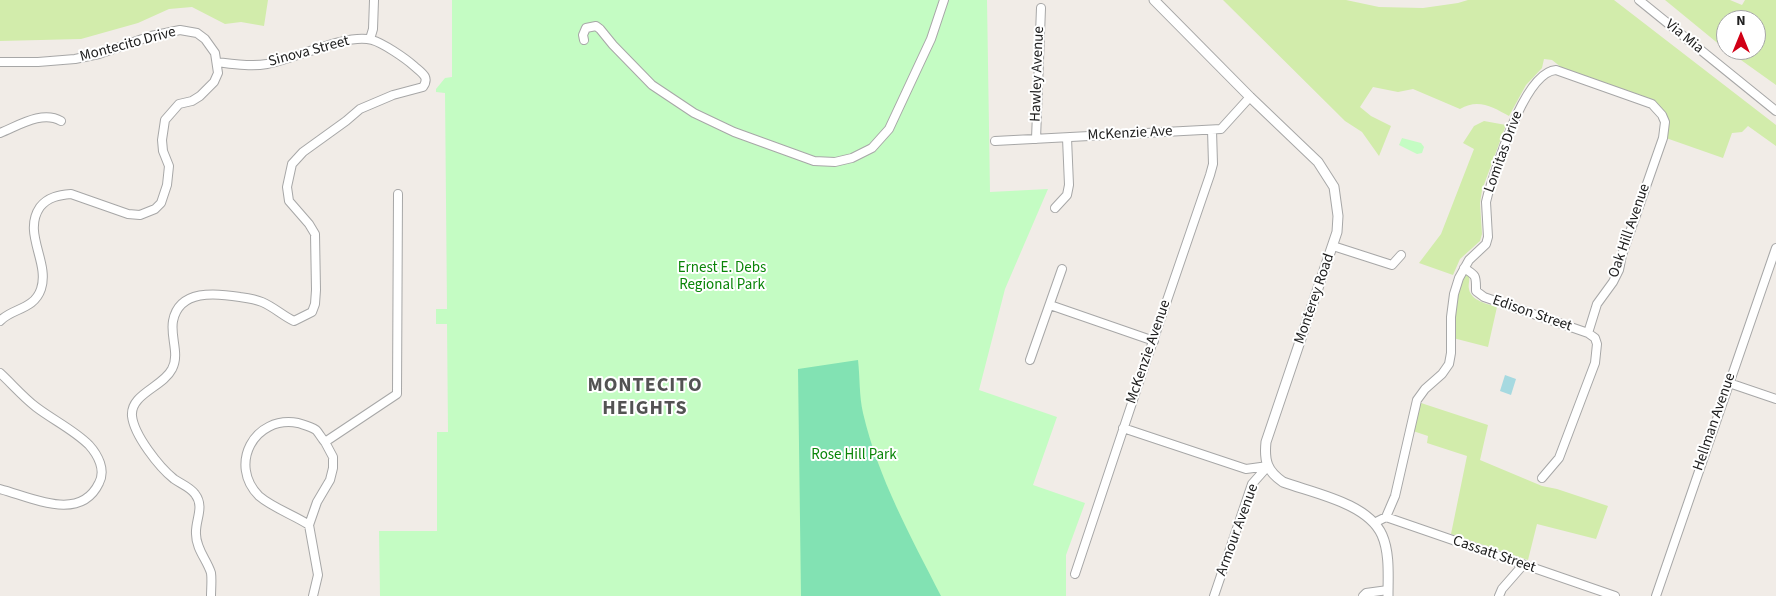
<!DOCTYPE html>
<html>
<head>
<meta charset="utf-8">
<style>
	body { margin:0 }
	#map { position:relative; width:1776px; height:596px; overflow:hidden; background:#f1ece7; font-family:"Source Sans 3",sans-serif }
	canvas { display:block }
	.north { position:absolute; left:1716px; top:10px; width:50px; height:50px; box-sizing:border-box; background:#fff; border:1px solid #a6a6a6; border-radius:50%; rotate:0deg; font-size:14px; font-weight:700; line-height:20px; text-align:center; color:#202020 }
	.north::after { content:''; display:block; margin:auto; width:18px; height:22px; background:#d10016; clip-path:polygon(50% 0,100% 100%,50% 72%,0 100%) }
</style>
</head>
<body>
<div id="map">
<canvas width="1776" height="596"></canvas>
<div class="north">N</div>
</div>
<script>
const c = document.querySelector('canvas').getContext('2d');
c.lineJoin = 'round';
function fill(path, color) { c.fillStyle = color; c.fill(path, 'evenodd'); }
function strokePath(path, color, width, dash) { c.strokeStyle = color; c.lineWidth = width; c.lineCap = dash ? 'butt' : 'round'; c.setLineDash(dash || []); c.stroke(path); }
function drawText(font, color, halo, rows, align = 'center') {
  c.font = font + ' "Source Sans 3",sans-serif'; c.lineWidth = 4; c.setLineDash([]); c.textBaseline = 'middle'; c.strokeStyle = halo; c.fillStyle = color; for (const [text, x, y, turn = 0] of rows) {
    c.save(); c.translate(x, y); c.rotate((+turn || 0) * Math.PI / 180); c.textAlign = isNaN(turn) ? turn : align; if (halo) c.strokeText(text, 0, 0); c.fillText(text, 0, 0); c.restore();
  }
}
const grass = new Path2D(`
	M0 0H268L264 26 241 22 225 24 192 7 169 9 138 23 81 39 0 41Z
	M1223 0H1346L1379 7 1423 8 1458 3 1468 0H1614L1776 125V146L1748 126 1742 132 1732 133 1723 158 1666 138C1667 120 1666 113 1653 100L1561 67 1552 60 1544 59 1542 68 1526 85 1509 116C1493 107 1478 98 1460 109L1413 89 1398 92 1373 87 1360 107 1371 116 1391 126 1379 156 1362 132 1345 121Z
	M1665 0H1730L1742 5 1745 0H1776V85L1727 50H1756V20H1726V50Z
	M1484 121 1506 125 1482 190 1480 203 1482 234 1480 241 1460 259 1453 275 1419 263 1441 234 1474 149 1463 143 1474 126Z
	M1465 274 1469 276C1470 281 1468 284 1469 289 1471 301 1488 304 1497 307L1488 347 1453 338C1453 320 1454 287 1465 274Z
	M1418 402 1488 425 1480 460 1542 486 1557 489 1608 506 1596 539 1537 524 1528 560 1451 534 1467 456 1427 443 1428 436 1413 431Z`);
const park = new Path2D(`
	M452 0H987L990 192 1048 189 1005 289 979 390 1057 417 1033 485 1085 503 1066 555V596H380L379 531H437V432H448L447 324H436V309H447L445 93 436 92V89L445 78 452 77Z
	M1402 138 1421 143 1424 147 1422 153 1417 154 1399 145Z`);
const pitch = new Path2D(`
	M858 360C860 377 859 396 863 413 878 478 911 537 941 596H801L798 369Z`);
const water = new Path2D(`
	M1505 375 1516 379 1511 395 1500 391Z`);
const minor = new Path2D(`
	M1639 0 1776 111
	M370 39 373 29 374 0
	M584 40 583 35 586 28 596 26 600 29 613 45 652 85 694 113 734 132 814 161 835 162 852 158 872 148 889 129 931 39 944 0
	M0 62H38L75 59 99 54 151 36 180 30 197 33 205 39 215 53 218 73 214 82 200 96 192 101 179 104 165 120 162 140 163 151 169 166 167 185 161 203 155 209 140 215 128 214 71 194C59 195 48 197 40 207 22 233 50 262 41 289 34 310 12 308 0 321
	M0 133C18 126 42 110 61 121
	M1036 139 1041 8
	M995 141 1221 129 1250 97
	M1055 208 1067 195 1069 185 1067 138
	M1333 246 1392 265 1401 255
	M1464 268C1477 276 1476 276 1476 291L1484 297 1588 333
	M1050 305 1154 341
	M1030 360 1062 269
	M0 373C12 384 23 397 36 407 53 420 74 430 89 445 98 455 106 470 99 483 80 523 31 497 0 489
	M1729 383 1776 399
	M1123 428 1246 469 1268 466
	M1386 517 1395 496 1417 400 1425 389 1442 374 1449 364 1451 353V317L1454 294 1459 278 1469 260 1486 244 1488 237 1486 202 1488 194C1497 167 1524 72 1556 70L1652 104 1662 115 1665 122 1663 138 1622 255 1619 270 1613 282 1597 304 1588 333 1595 338 1597 344 1595 363 1559 458 1542 478
	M1374 523 1386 517 1615 596
	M309 525C294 515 273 508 259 496 228 465 254 415 298 423 304 425 310 426 316 430 319 433 322 439 325 442
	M1075 574 1139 382 1210 175 1213 164 1212 130
	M211 596C211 589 212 580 211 573 207 560 196 549 196 534 195 520 205 507 195 494 190 487 181 484 174 479 159 467 134 435 132 416 130 394 163 387 172 369 180 354 170 337 173 321 179 289 216 293 240 297 247 298 255 299 262 302 274 307 283 316 294 321L312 312 315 304 316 290 315 234 309 224 289 201 287 187 292 164 303 152 346 121 360 109 393 95 423 87C430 77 422 73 414 66 405 58 383 43 372 40 346 33 295 59 267 64 251 67 233 64 217 62
	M313 596 318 575 309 525 317 502 330 480 333 468V457L325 442 397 394 398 194
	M1214 596 1252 484 1268 466
	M1363 596 1366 593 1388 590
	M1499 596 1502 589 1523 565
	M1656 596 1776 248`);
const tertiary = new Path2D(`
	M1154 0 1250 97 1318 162 1334 187 1338 216 1337 232 1266 442C1264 461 1267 471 1283 482 1313 493 1368 503 1382 535 1390 553 1388 577 1388 596`);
const streetNames = [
	["Via Mia",1684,37,39],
	["Montecito Drive",128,45,-15],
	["Sinova Street",309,52,-15],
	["Hawley Avenue",1038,74,-88],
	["McKenzie Ave",1130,134,-3],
	["Lomitas Drive",1504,152,-70],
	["Oak Hill Avenue",1630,231,-71],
	["Monterey Road",1315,299,-71],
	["Edison Street",1532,314,19],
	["McKenzie Avenue",1149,352,-71],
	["Hellman Avenue",1715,422,-71],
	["Armour Avenue",1238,530,-70],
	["Cassatt Street",1494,555,19]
];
const parkNames = [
	["Ernest E. Debs",722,269],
	["Regional Park",722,286],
	["Rose Hill Park",854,456]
];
const districtNames = [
	["MONTECITO",645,387],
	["HEIGHTS",645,410]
];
fill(grass, '#d2ecab');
fill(park, '#c4fcc3');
fill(pitch, '#82e2b3');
fill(water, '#a6d9e0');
strokePath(minor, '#a7a7a7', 10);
strokePath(tertiary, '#a7a7a7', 11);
strokePath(minor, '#fff', 8);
strokePath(tertiary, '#fff', 9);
drawText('15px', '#202020', '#fff', streetNames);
drawText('15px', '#0a8508', '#fff', parkNames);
c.letterSpacing = '1px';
drawText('bold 20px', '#535353', '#fff', districtNames);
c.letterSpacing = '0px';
</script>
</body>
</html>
